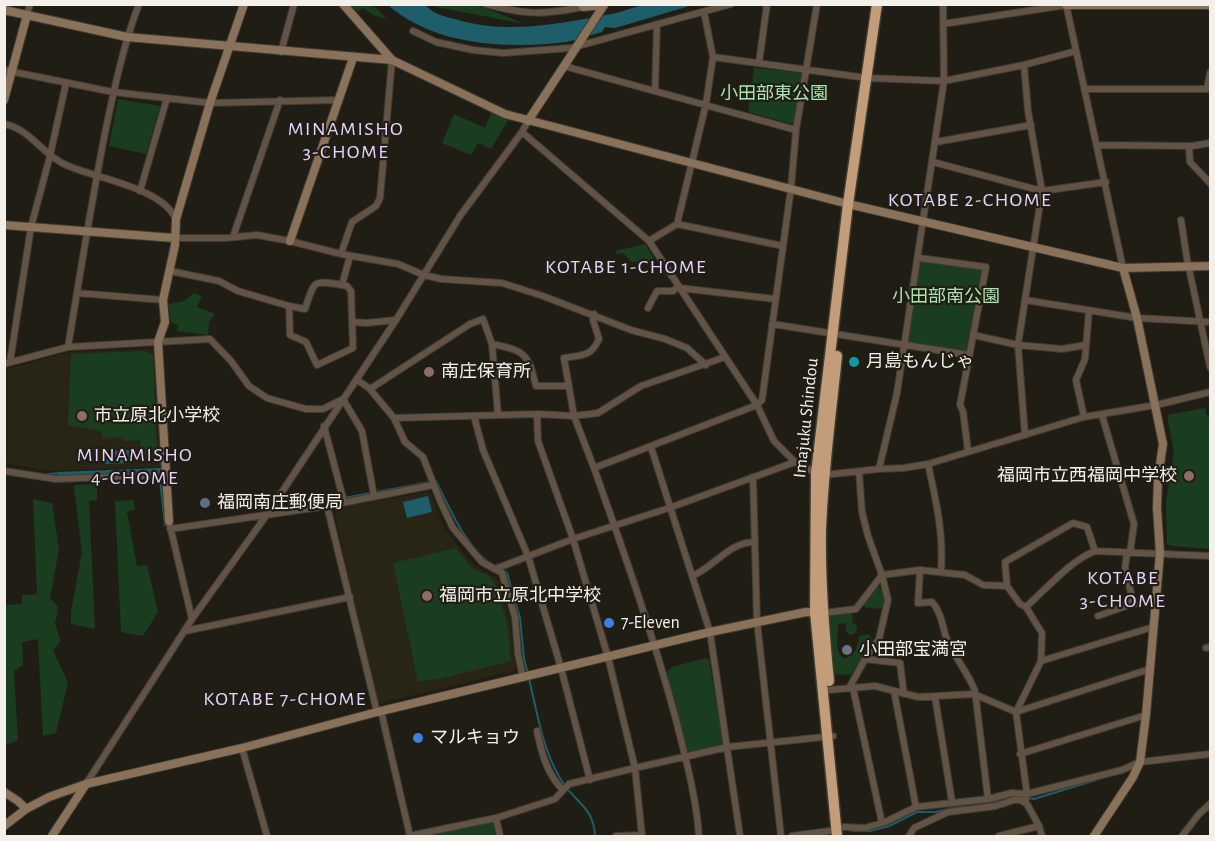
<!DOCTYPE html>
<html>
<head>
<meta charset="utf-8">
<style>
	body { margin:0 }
	#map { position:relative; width:1215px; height:841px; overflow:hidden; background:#201e14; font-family:"Alegreya Sans",sans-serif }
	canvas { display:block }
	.frame { position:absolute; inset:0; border:6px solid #f2f0e9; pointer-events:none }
</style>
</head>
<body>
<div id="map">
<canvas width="1215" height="841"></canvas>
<div class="frame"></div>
</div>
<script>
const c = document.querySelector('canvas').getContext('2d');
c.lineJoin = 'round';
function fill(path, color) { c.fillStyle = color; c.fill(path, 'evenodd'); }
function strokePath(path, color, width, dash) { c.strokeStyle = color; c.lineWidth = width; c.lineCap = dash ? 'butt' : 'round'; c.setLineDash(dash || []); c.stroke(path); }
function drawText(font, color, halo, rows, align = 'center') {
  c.font = font + ' "Alegreya Sans","Noto Sans JP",sans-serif'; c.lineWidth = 4.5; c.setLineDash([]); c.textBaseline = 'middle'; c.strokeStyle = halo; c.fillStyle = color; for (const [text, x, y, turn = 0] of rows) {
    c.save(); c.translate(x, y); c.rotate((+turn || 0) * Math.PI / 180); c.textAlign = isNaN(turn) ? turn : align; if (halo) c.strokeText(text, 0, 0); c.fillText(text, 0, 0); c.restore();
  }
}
const built = new Path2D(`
	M149 349 155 353 161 467 50 471 5 463 4 370 69 352Z
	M428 492 431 495 444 527 452 539 475 566 498 580 510 622 516 670 377 704 334 511 337 508Z`);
const green = new Path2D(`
	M350 5H373L387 19 373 15 363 8 358 12Z
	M433 5H478L525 24 436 7Z
	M754 68 803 73 795 125 748 112Z
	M118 99 160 106 146 154 109 146Z
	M491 113 508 120 491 149 478 143 471 155 442 143 454 114 485 128Z
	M645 244 655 260 631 262 624 253 617 254 615 251Z
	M920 260 983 269 968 353 908 343Z
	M194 293 202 296 197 307 215 314 209 322 208 335 177 331 178 325 171 322 169 304 184 301Z
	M144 351 153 355 157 455 141 456 140 440 123 441V437L102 438V431L68 425 71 354Z
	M1205 408 1207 416 1210 418V549L1172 546 1167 544 1166 501 1174 452 1167 415Z
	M97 484V500L89 501 95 629 71 624V612L82 552 74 487 75 485Z
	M33 499 52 503 59 549 50 598 58 607 56 621H54L61 641 53 650 68 683 56 733 43 736 38 639 22 642 23 665 14 671 18 740 6 745 5 605 22 604V595L37 594Z
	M133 500 135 509 127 512 137 566 147 565 158 612 143 636 121 632 115 501Z
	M456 548 472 568 490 577 495 584 507 623 511 661 434 680 433 679 418 682 393 563Z
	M877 586 883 590 885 600 884 607 879 609 865 607 863 604Z
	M850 611 853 617 852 623 856 624C858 629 857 631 854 634L850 635 845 630 847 624 838 623C839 635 833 648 843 658 856 657 858 646 859 636L869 634 873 642 851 675 835 674 832 663 834 658 832 657 830 648 832 646C827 637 829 626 829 617L830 614Z
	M706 658 709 660 723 741 721 746 691 753 687 751 667 672 672 667Z
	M496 818 500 836H409Z`);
const water = new Path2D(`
	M388 5H425C433 14 446 17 458 20 511 35 563 23 616 13 626 11 637 5 647 5 662 3 678 5 693 5L615 28 605 27 602 32C591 35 578 40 566 42 506 49 435 46 388 5Z
	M132 450V463L105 464 104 451Z
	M161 468 160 472 58 476V472Z
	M428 496 432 512 407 518 403 502Z`);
const stream = new Path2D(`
	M159 470 165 525
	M48 474 61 473
	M279 510 436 481C449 507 467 550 493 565
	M503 570 507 573 520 618 524 659 528 674
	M529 679C538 715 543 755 565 786 579 804 594 810 595 836
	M852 831H870L889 826 917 812H936L968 804 993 802 1017 796 1034 799 1096 780
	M822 836 828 835`);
const street = new Path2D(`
	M486 4C525 15 543 15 583 7
	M1066 4 1123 268
	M27 15 30 4
	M943 24 1066 5
	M413 31 436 42 473 50 503 53 571 48 731 4
	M281 52 294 4
	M713 57 867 78 944 81 1024 65 1076 51
	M759 63 767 4
	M1024 65 1028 111 1042 191 1018 345 1025 435
	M564 66 796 130
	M4 70 113 92 210 103 339 100
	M1085 89H1210
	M1207 89 1210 73
	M655 91 657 24
	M4 124C29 128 43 155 66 165 97 179 161 187 176 219
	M522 132 649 241 757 405 774 441 795 462 816 473 824 475 879 469 897 393 944 81 943 4
	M936 142 1031 125
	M1097 145 1192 146 1210 143
	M1189 146 1190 162 1210 183
	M933 162 1042 191 1106 182
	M140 191 167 98
	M1181 220 1187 259 1210 367
	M677 224 783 246
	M233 237 280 100
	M174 238H225L257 235 290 241 341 254 398 264 424 275 441 279 502 283 543 296 631 330 665 339 687 348 706 365
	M649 241 677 224 706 104 713 57 704 12
	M341 254 352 222 376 206 380 198 392 60
	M919 258 986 267 960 405 963 411 968 451
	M170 271 219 281 238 291 289 306 305 309C315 280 312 280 342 285L350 256
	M680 288 775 299
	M77 293 163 300
	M1025 300 1137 318 1210 322
	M289 306 290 335 306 342 317 365 353 348 351 291 347 286 342 285
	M648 308 657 291H673L679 286
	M594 314 593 320 599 339C591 357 582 355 564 358L574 416 594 468 757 405 762 400 791 188 796 130 817 4
	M353 322 366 323 396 320
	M772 324 969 355
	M973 335 1018 345 1062 349 1086 345
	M492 344 498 415
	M68 347C80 275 91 204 105 133 114 90 123 46 139 4
	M10 362 31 227 50 156 66 83
	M4 364 68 347 210 339 231 361 249 386 267 398 306 409H323L343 399 362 431 374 496
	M357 380 369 388 394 418 405 442 423 457 441 503 453 528 482 562 502 573 515 617 518 654 523 678
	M370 389 470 324 483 319 492 344C526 351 528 354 536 386H569
	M537 414 538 441 573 539 608 657 635 768 642 836
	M1102 415 1134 524 1130 553
	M474 416 483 450 528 556 561 668 590 780
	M1084 417 1076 380 1085 359 1089 311
	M394 418 537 414 574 416 598 413 641 386 725 357
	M324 426 344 502
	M651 447 710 632 740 836
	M928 464C936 500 944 535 941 572
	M594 468C623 550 652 631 675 716 685 756 696 795 699 836
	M879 469 904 468 928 464 1084 417 1156 405 1210 392
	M4 471 56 479 166 475
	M753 477 757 622 781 836
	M327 506 377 712
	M170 526 192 619
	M170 529 327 506 433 485
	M1127 553 1125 568 1131 593 1129 605
	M495 569 573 539 669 508 795 462
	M920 570 918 603 932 602C941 612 942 624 946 637 953 656 968 672 975 691L988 799
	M692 576C715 567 728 542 755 542
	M1026 607C1045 590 1071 560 1095 551
	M823 613 856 609 882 575 920 570 965 575 983 585 1007 586
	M1098 616 1129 605 1155 600
	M185 631 350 597
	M1206 648 1210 647
	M865 659 900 663 904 694
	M1041 661 1153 627
	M849 688 868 654 879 639 888 600 882 575 868 536 862 512 859 472
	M853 688 882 823
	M829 690 875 686 918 697 974 694 1016 712 1150 669
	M894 691 916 807 988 799 1012 793 1027 794 1122 770 1140 762 1210 754
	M935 697 952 802
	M381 711 410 836
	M537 731C541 751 547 775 563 790
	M242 748 267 836
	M1020 754 1146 715
	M86 784 192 619 266 516 396 320 460 216 522 132 528 121
	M1025 802 1027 794 1016 712 1041 661 1042 633 1026 607 1020 604 1007 586 1005 562 1073 523 1087 527 1095 551 1210 556
	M496 818 500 836
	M844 827 865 828 885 822 916 807
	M409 836 496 818 555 799 569 784 635 768 728 747 833 736
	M616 836 641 835
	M792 836 837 830
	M909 836 914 828 948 812 996 806 1014 800H1020L1027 804 1039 826 1042 836
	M999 836 1039 826
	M1182 836 1199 814 1210 804`);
const secondary = new Path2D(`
	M343 4 392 60
	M582 4 583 7 604 5
	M1066 5H1210
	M4 10 127 37 392 60 505 114 848 204 1123 268 1210 266
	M4 100 27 15
	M528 121 604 5
	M4 225 174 238
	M290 241 353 58
	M169 521 158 342 165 322 163 300 175 245 176 219 210 103 244 4
	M4 792 18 801 26 809
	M4 826 26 809 49 797 86 784 242 748 377 712 710 632 806 612 819 613
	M52 836 86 784
	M1094 836 1133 777 1140 762 1146 715 1160 553 1157 508 1158 478 1163 444 1137 318 1123 268`);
const highway = new Path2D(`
	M829 681C824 631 820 580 821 530 823 472 831 414 837 356
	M837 836 815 612 816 473 848 204 877 4`);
const markers = [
	[854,362,6,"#0f9aa8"],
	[429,372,6,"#8d6e63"],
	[82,416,6,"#8d6e63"],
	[1189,476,6,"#8d6e63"],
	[205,503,6,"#5c6f8a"],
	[427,596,6,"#8d6e63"],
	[609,623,6,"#3f7fe0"],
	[847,650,6,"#6b7280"],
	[418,738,6,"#3f7fe0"]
];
const parkNames = [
	["小田部東公園",774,94],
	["小田部南公園",946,297]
];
const poiNames = [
	["月島もんじゃ",866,362],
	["南庄保育所",441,372],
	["市立原北小学校",94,416],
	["福岡市立西福岡中学校",1177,476,"right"],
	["福岡南庄郵便局",217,503],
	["福岡市立原北中学校",439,596],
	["7-Eleven",621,623],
	["小田部宝満宮",859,650],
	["マルキョウ",430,738]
];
const streetNames = [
	["Imajuku Shindou",806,418,-84]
];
const neighbourhoodNames = [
	["MINAMISHO",346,129],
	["3-CHOME",346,152],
	["KOTABE 2-CHOME",970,200],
	["KOTABE 1-CHOME",626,267],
	["MINAMISHO",135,455],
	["4-CHOME",135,478],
	["KOTABE",1123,578],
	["3-CHOME",1123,601],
	["KOTABE 7-CHOME",285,699]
];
fill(built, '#292515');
fill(green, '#1a3d20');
fill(water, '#1d5e6a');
strokePath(stream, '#1d5e6a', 2);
strokePath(street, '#3d3b32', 8);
strokePath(secondary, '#3d3b32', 10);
strokePath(highway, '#3d3b32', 13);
strokePath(street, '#625345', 6);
strokePath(secondary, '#89715a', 8);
strokePath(highway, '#c39d79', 10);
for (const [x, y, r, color] of markers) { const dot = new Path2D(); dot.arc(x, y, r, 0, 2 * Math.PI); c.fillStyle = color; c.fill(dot); strokePath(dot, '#201e14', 2); }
drawText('18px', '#a9e5af', '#201e14', parkNames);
drawText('18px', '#f2f0e9', '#201e14', poiNames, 'left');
drawText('18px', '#f2f0e9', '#201e14', streetNames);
c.letterSpacing = '1.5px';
drawText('20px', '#e7d2fb', '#201e14', neighbourhoodNames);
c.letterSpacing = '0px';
</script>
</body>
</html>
